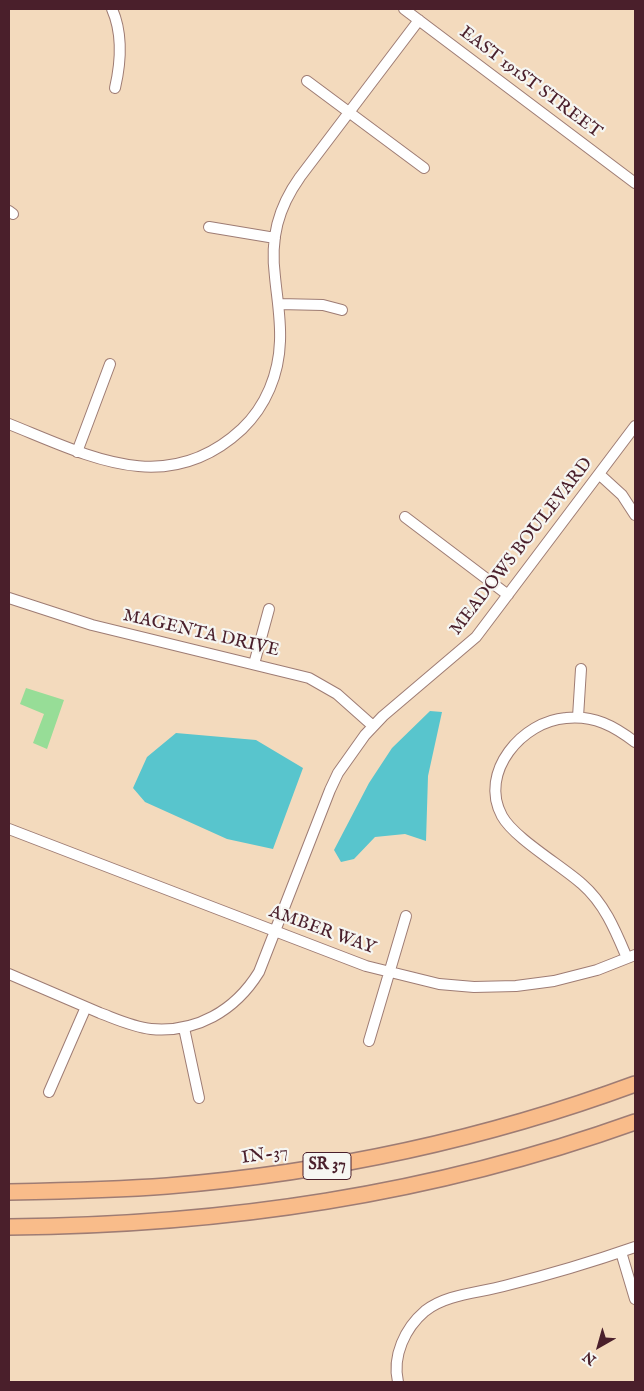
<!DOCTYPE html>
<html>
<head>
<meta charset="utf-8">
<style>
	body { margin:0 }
	#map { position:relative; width:644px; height:1391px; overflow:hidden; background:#f3dabd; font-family:"IM FELL English",serif }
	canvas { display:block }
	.frame { position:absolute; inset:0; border:10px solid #4a1f2b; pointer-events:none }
	.north { position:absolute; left:574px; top:1321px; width:50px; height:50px; -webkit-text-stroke:4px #f6f6f2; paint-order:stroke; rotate:218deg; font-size:14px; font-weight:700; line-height:20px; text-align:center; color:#4a1f2b }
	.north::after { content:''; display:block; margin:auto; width:18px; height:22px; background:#4a1f2b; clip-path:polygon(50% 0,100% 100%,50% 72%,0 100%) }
</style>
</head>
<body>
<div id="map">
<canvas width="644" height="1391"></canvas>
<div class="frame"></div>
<div class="north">N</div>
</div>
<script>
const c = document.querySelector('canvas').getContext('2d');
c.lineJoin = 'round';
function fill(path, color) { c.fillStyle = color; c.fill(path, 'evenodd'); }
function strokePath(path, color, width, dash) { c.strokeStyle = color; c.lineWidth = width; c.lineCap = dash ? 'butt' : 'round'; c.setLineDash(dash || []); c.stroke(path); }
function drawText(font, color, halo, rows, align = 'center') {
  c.font = font + ' "IM FELL English",serif'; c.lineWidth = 4.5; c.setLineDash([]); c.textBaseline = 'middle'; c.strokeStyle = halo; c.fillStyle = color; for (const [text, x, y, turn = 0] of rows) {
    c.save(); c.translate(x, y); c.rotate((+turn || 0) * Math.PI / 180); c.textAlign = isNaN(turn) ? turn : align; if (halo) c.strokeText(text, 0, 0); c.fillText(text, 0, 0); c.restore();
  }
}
const green = new Path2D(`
	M26 688 64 700 47 749 33 743 44 714 20 704Z`);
const water = new Path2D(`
	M430 711 442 712 428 776 426 841 405 834 375 837 354 859 341 862 334 850 369 783 392 748Z
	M176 733 256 740 303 768 273 849 227 839 145 802 133 788 147 757Z`);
const minor = new Path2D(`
	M112 9C123 34 121 62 115 88
	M404 9 635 183
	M307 81 424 168
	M9 211 13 214
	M209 227 275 238
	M279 304 323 305 342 310
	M9 424C89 456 167 499 242 429 266 406 279 374 280 341 281 319 277 298 275 277 270 238 278 208 300 177L419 20
	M77 452 110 364
	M599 474 622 495 635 515
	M405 517 508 595
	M9 598 92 625 309 678 337 694 373 726
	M254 664 269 609
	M578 717 581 669
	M9 829 366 966 439 984 474 987 516 986 554 981 597 970 635 955
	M627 958C616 932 605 904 582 884 562 866 514 838 502 816 478 772 523 721 566 718 594 715 614 726 635 742
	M9 974C39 987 69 1000 100 1013 116 1019 133 1027 151 1029 196 1033 235 1011 259 972L330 790 338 773 365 735 383 716 476 637 635 426
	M184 1028 199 1098
	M369 1041 406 916
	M49 1092 86 1007
	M621 1252 635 1299
	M398 1382C392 1356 405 1328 425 1311 446 1294 479 1293 504 1286 548 1275 592 1262 635 1247`);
const highway = new Path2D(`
	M9 1192C62 1191 115 1190 167 1186 326 1173 486 1139 635 1084
	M9 1227C225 1225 431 1195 635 1122`);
const shields = [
	[327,1166,48]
];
const shieldNames = [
	["SR 37",327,1166]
];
const streetNames = [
	["EAST 191ST STREET",530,83,37],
	["MEADOWS BOULEVARD",522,547,-52],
	["MAGENTA DRIVE",201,634,13],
	["AMBER WAY",322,931,20],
	["IN-37",265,1156,-8]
];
fill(green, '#97dd97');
fill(water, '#58c5cd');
strokePath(minor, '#9e7c74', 12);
strokePath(highway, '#9e7c74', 18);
strokePath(minor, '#fff', 10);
strokePath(highway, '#f9bc8a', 15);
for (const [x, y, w] of shields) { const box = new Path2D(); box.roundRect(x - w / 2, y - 13.5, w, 27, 4); c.fillStyle = '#f6f6f2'; c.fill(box); strokePath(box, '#4a1f2b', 1); }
drawText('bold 16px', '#4a1f2b', null, shieldNames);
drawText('18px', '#4a1f2b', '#f6f6f2', streetNames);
</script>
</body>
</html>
